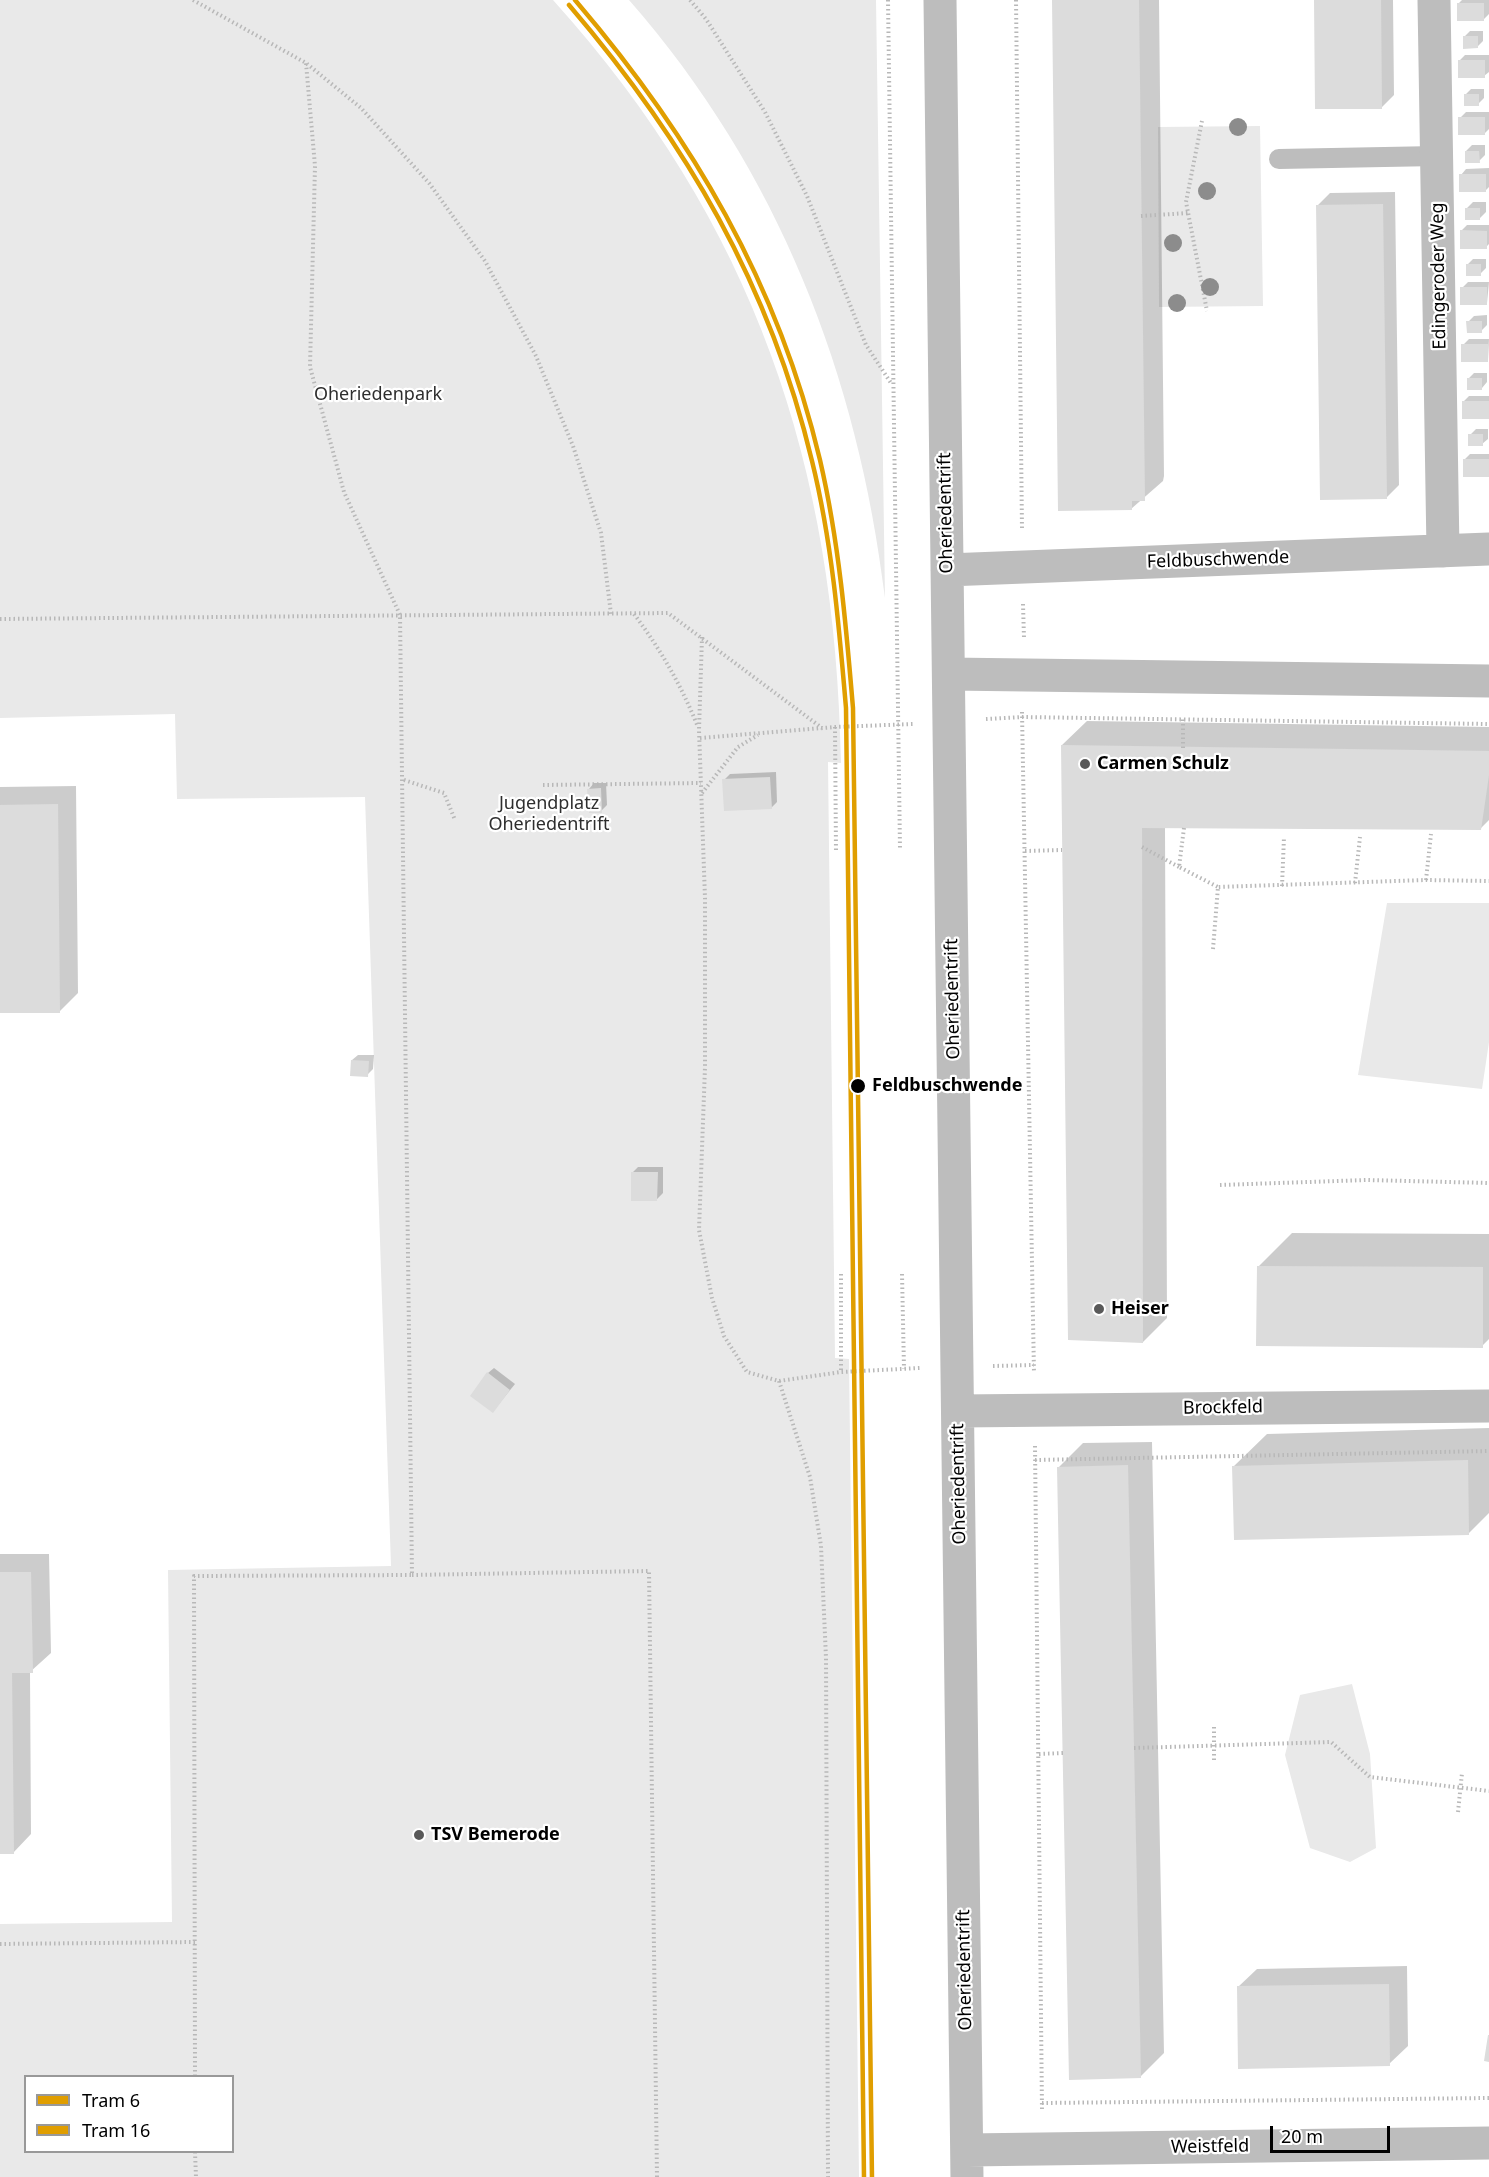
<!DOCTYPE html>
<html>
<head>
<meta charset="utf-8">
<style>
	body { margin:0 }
	#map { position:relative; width:1489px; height:2177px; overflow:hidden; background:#fff; font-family:"Noto Sans",sans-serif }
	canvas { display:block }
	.legend { position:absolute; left:24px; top:2075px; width:210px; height:78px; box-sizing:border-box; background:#fff; border:2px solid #999; margin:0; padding:8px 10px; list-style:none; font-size:18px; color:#000 }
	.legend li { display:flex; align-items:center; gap:12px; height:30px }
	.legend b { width:30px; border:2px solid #999 }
	.scale { position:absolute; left:1270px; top:2126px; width:120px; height:27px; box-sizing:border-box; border:3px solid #000; border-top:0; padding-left:8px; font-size:18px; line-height:21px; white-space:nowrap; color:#000; -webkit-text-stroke:4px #fff; paint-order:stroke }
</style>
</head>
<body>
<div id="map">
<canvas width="1489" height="2177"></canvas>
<ul class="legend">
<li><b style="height:8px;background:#e09e00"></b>Tram 6</li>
<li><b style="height:8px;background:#e09e00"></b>Tram 16</li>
</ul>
<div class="scale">20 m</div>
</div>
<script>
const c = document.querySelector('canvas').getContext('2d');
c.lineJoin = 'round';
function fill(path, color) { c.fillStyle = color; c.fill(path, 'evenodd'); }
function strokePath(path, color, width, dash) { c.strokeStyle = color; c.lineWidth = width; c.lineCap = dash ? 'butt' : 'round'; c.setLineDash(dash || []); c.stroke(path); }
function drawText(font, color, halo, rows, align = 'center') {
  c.font = font + ' "Noto Sans",sans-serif'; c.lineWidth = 4.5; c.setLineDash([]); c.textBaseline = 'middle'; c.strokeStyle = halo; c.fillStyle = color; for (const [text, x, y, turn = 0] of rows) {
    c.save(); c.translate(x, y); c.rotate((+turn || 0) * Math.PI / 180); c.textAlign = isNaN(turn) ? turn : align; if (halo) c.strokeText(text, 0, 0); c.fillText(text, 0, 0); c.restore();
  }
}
const green = new Path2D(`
	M0 0H553C754 223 836 465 841 763L828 762 835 1358 849 1359 859 2177H0V1924L172 1922 168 1570 391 1566 365 797 177 799 175 714 0 718ZM26 2076H232V2152H26Z
	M629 0H876L885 598C858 375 778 170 629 0Z
	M1260 126 1263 306 1159 307 1158 127Z
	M1387 903H1489V1042L1482 1089 1358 1075Z
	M1352 1684 1370 1754 1376 1848 1350 1862 1310 1848 1285 1755 1300 1695Z`);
const shadow = new Path2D(`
	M1053 0H1159L1164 476 1163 481 1131 509Z
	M1315 0H1393L1394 95 1381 108Z
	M1462 0H1489V14L1484 19 1458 4Z
	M1470 31H1483V41L1477 47 1464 37Z
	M1465 55H1489V72L1484 76 1459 61Z
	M1471 89H1484V98L1478 104 1465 95Z
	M1466 112H1489V129L1485 133 1460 118Z
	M1472 145H1485V155L1479 161 1466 151Z
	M1489 168V187L1486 190 1461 175 1466 169Z
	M1395 192 1399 485 1386 498 1318 205 1330 193Z
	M1473 202H1486V212L1480 218 1467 208Z
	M1467 225H1489V244L1486 247 1461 231Z
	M1473 259H1486V268L1480 274 1467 265Z
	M1468 282H1489L1487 303 1462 288Z
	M1487 315V325L1481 331 1468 322 1474 316Z
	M1469 339H1489L1488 360 1463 345Z
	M1474 373H1487V382L1482 388 1468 379Z
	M1469 396H1489V416L1463 402Z
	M1476 429H1488V439L1482 444 1470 435Z
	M1470 454H1489V476L1464 460Z
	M1087 721 1489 727V820L1480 829 1165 827 1167 1318 1143 1342 1062 745Z
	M776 772 777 802 771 808 724 780 730 774Z
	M594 783H606L607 805 601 811 589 789Z
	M76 786 78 993 60 1011 0 1012V787Z
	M358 1055H374L373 1069 367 1075 352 1060Z
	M638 1167H663V1193L657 1199 632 1173Z
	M1292 1233 1489 1234V1339L1482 1346 1258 1267Z
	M494 1368 515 1384 498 1405 488 1373Z
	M1489 1428V1513L1469 1533 1233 1467 1267 1434Z
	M1152 1442 1164 2053 1140 2077 1059 1467 1083 1443Z
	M0 1554H49L51 1653 30 1672 31 1834 13 1853H0Z
	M1407 1966 1408 2046 1389 2064 1238 1987 1257 1969Z`);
const building = new Path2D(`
	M1052 0H1139L1145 501H1132V510L1058 511Z
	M1314 0H1381L1382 109H1315Z
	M1457 3H1484V21H1457Z
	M1463 36H1478V48L1463 49Z
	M1458 60H1485V78H1458Z
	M1464 94H1479V106H1464Z
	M1458 117H1485V135H1458Z
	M1465 151H1479L1480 163H1465Z
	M1459 174H1486V192H1459Z
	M1383 204 1387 499 1320 500 1316 205Z
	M1465 208H1480V220H1465Z
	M1460 230 1487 231V249H1460Z
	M1466 264H1481V276H1466Z
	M1460 287H1487V305H1460Z
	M1466 321H1482V333H1467Z
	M1461 344H1488V362H1461Z
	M1467 378H1482V390H1467Z
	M1462 401H1489V419H1462Z
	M1468 434H1483V446H1468Z
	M1463 459H1489V477H1463Z
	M1061 745 1489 751V775L1481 830 1142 828 1143 1343 1068 1340Z
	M770 777 772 809 724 811 722 779Z
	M601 788 602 813H589L587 789Z
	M58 804 60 1013H0V805Z
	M351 1060 369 1061 368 1077 350 1076Z
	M631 1172H658L657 1201H631Z
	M1257 1266 1483 1267V1348L1256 1346Z
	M487 1372 510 1390 493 1413 470 1396Z
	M1468 1460 1469 1535 1234 1540 1232 1466Z
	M1128 1465 1141 2078 1069 2080 1057 1467Z
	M0 1572H31L33 1673H12L14 1854H0Z
	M1389 1984 1390 2066 1238 2069 1237 1986Z
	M1488 2035H1489V2062L1484 2061Z`);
const path = new Path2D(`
	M193 0 306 63 361 108 429 183 485 261 536 356 573 446 601 533 611 614
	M690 0 706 19 765 112 807 196 866 345 891 383
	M888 0 900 849
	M1016 0 1022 530
	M1202 121 1186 202 1207 311
	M1141 216 1188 213
	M1023 604 1024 638
	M634 614C661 650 681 685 698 727
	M0 619 668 613 822 728
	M702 637 699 730 705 898V1067L699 1230 712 1298 724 1336 747 1372 779 1381 841 1372 920 1368
	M1022 712 1034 1373
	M986 719 1022 717 1489 724
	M835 727 836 852
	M700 738 835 727 913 724
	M1183 748V719
	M404 780 444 793 455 820
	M543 785 701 783
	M702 793 738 747 758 735
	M1184 828 1179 867 1218 887
	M1142 847 1179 867
	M1025 851 1062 850
	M1426 880 1431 834
	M1355 883 1360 837
	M1282 886 1284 837
	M1213 949 1218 887 1426 880 1489 881
	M1220 1185 1367 1180 1489 1183
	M841 1274V1372
	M902 1274 904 1369
	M993 1366 1034 1365
	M779 1381 810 1477 821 1546 826 1658 828 2177
	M1035 1446 1042 2111
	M1035 1460 1489 1451
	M412 1575 649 1571 657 2177
	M1214 1727V1763
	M1134 1748 1331 1742 1370 1777 1489 1791
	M1039 1754 1063 1753
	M1458 1812 1462 1773
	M0 1944 195 1942
	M195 2076 194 1576 412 1575 400 615 344 492 310 367 315 166 306 63
	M1042 2103 1489 2098
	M195 2152 196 2177`);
const lane = new Path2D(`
	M1279 159 1437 156`);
const street = new Path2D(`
	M940 0 967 2177
	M1434 0 1443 551
	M947 570 1489 549
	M949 674 1489 681
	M958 1411 1489 1406
	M967 2150 1489 2143`);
const tram1 = new Path2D(`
	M575 0C692 137 778 283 820 460 839 542 846 625 853 708L872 2177`);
const tram2 = new Path2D(`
	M569 5C686 142 770 285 812 461 832 542 839 626 846 708L864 2177`);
const trees = [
	[1238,127],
	[1207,191],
	[1173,243],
	[1210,287],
	[1177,303]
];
const markers = [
	[1085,764,6,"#595959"],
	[858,1086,8,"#000"],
	[1099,1309,6,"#595959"],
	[419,1835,6,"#595959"]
];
const streetNames = [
	["Edingeroder Weg",1439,276,-91],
	["Oheriedentrift",946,513,-91],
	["Feldbuschwende",1218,560,-2],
	["Oheriedentrift",953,999,-91],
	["Brockfeld",1223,1408,-1],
	["Oheriedentrift",959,1484,-91],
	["Oheriedentrift",965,1970,-91],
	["Weistfeld",1210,2147,-1]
];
const parkNames = [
	["Oheriedenpark",378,395],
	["Jugendplatz",549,804],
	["Oheriedentrift",549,825]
];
const poiNames = [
	["Carmen Schulz",1097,764],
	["Heiser",1111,1309],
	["TSV Bemerode",431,1835]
];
const stopNames = [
	["Feldbuschwende",872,1086]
];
fill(green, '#e9e9e9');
fill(shadow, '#0003');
fill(building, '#dcdcdc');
strokePath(path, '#b8b8b8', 4, [1.5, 3]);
strokePath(lane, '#bdbdbd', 20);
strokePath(street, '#bdbdbd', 33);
strokePath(tram1, '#e09e00', 4.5);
strokePath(tram2, '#e09e00', 4.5);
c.fillStyle = '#8c8c8c';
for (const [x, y] of trees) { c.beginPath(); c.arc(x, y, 9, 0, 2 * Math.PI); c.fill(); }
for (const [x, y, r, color] of markers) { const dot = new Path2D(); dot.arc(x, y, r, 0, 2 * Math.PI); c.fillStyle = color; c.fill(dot); strokePath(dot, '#fff', 2); }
drawText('18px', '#000', '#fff', streetNames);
drawText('18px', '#2e2e2e', '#fff', parkNames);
drawText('bold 18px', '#000', '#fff', poiNames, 'left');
drawText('bold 18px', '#000', '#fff', stopNames, 'left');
</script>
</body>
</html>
